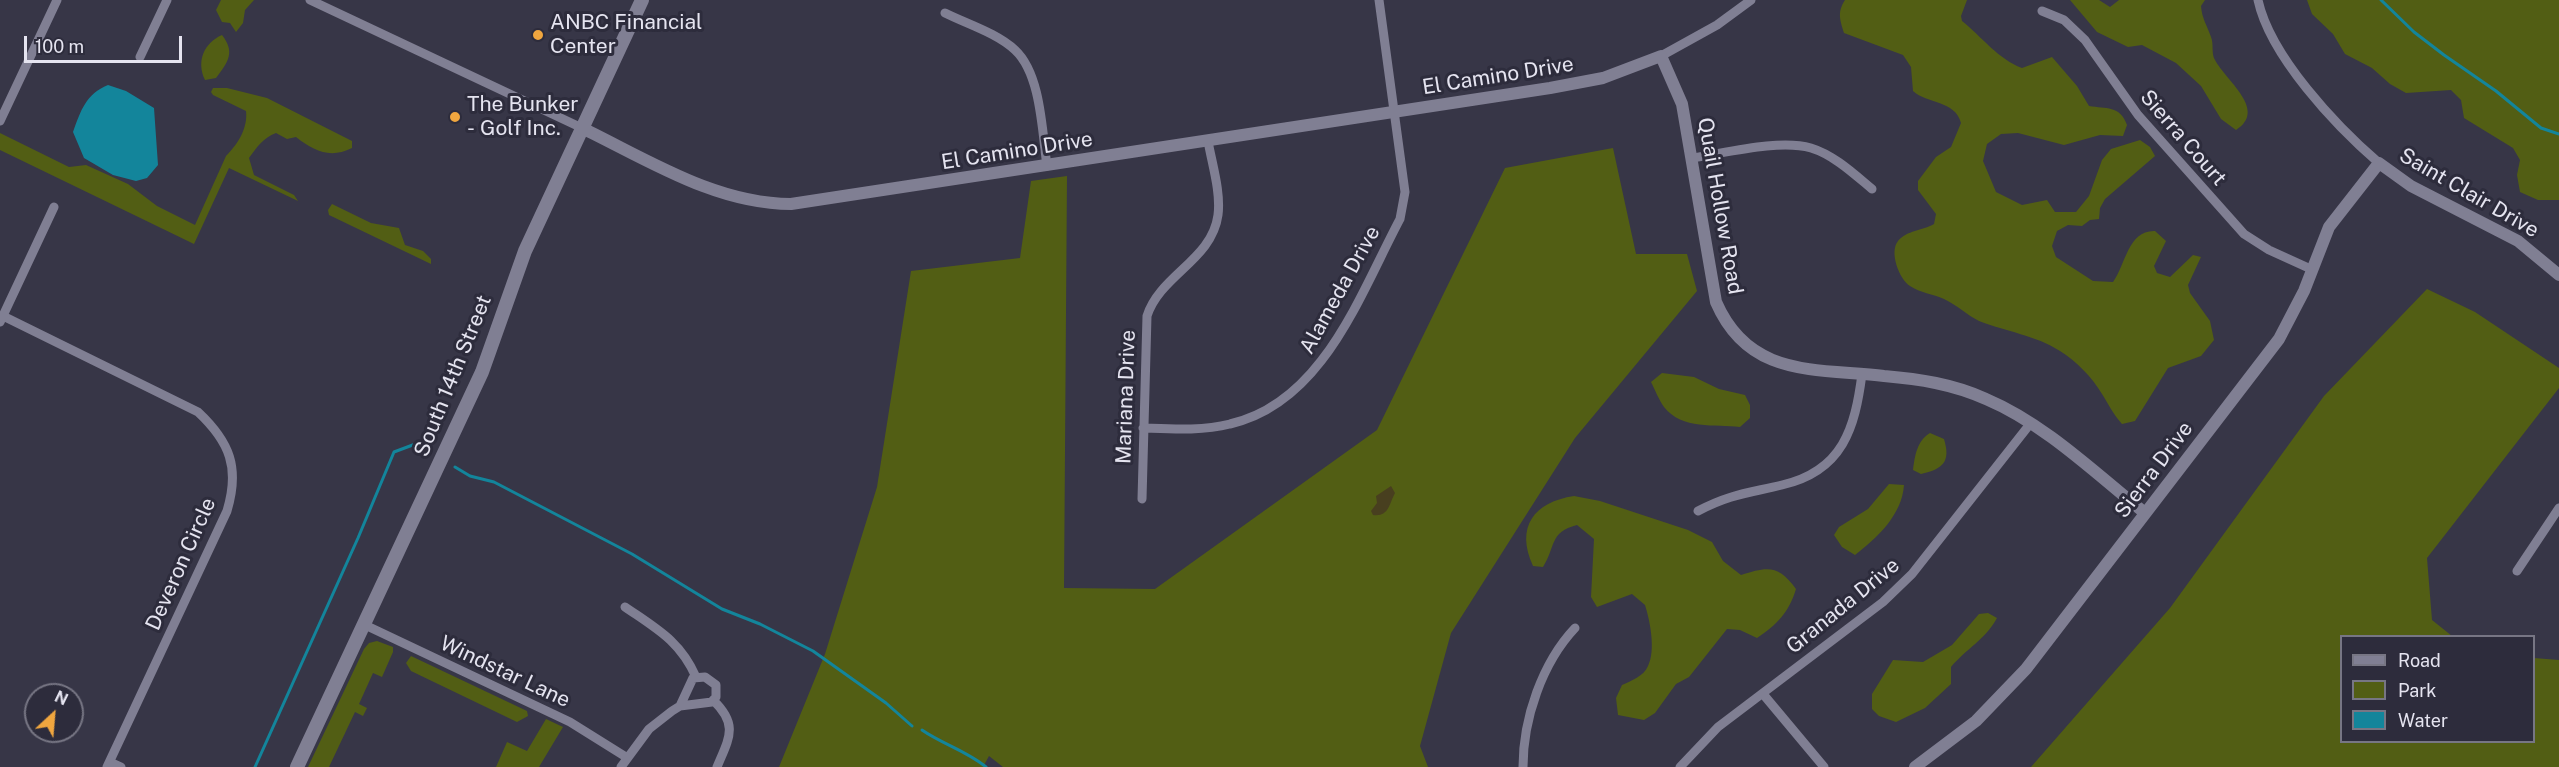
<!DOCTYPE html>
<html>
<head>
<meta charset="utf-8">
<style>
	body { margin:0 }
	#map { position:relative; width:2559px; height:767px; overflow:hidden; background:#373647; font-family:"Public Sans",sans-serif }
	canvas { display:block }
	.legend { position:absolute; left:2340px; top:635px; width:195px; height:108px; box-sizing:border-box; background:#2d2c3c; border:2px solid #777684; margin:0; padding:8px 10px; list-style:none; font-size:18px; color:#e5e4f0 }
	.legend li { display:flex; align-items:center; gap:12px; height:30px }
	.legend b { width:30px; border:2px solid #777684 }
	.north { position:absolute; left:24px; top:683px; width:60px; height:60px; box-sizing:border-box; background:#2d2c3c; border:2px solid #777684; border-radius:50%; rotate:26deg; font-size:16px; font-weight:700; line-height:24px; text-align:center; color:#e5e4f0 }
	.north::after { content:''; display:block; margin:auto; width:21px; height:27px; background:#f0a63f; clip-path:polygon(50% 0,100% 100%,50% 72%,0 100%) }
	.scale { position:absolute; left:24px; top:36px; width:158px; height:27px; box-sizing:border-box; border:3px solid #e5e4f0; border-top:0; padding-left:8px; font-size:18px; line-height:21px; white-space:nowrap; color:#e5e4f0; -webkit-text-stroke:4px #2d2c3c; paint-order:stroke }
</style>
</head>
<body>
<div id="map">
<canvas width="2559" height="767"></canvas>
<ul class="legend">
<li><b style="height:8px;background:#807f93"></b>Road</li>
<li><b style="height:16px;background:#525e14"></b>Park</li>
<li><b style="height:16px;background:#13859b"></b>Water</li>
</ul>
<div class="north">N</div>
<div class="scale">100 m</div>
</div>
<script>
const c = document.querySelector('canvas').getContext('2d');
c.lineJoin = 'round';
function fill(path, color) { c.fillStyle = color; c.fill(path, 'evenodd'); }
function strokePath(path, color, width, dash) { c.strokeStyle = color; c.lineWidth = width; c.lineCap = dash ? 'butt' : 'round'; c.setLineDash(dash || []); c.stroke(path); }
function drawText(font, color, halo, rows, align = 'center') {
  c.font = font + ' "Public Sans",sans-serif'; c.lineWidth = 6; c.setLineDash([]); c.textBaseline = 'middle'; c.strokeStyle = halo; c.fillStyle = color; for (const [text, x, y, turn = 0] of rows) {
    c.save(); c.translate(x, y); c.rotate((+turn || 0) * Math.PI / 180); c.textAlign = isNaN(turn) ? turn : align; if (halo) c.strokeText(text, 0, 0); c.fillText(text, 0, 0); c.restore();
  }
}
const green = new Path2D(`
	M221 0H254L245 10 243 23 236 32 230 23 222 22 216 10Z
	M1845 0H1967L1961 16 1962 21C1982 37 1998 59 2022 68L2052 57 2077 86 2089 106C2106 109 2120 105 2127 125L2123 136 2100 135 2064 145 2018 133 2001 134 1987 144 1983 161 1996 192 2022 205 2047 200 2055 212H2076L2089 196 2102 160 2111 149 2140 140 2150 147 2155 156 2105 199 2100 208 2099 219 2090 220 2082 226 2068 225 2057 231 2052 246 2056 257 2093 281 2113 282C2126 264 2128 230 2155 231L2166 241 2154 266 2157 273 2170 277 2193 255 2201 257 2188 285 2190 293 2210 321 2214 340 2201 356 2168 368 2135 421 2122 424C2113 414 2109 405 2102 394 2092 377 2076 361 2060 351 2035 335 2007 332 1979 321 1967 315 1957 305 1944 299 1933 294 1920 293 1910 286 1899 279 1889 252 1898 241 1907 230 1922 231 1934 224L1936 214 1918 190V181L1936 157 1951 147 1961 123C1955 100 1927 104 1913 91L1911 67 1903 55 1844 33C1840 20 1837 12 1845 0Z
	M2070 0H2099L2110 7 2119 0H2205L2201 6C2202 19 2207 25 2211 37 2214 44 2211 54 2215 60 2226 81 2268 110 2236 130L2221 119 2201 86 2176 63 2142 45 2128 47 2097 32Z
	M2307 0H2559V200H2538L2520 192 2517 175 2520 160 2513 148 2464 118 2461 100 2451 90 2406 93 2390 84 2372 68 2345 54 2333 34 2312 14Z
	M222 35C235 52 229 61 216 78L205 80C196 61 204 43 222 35Z
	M213 88H227L267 98 352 141V148C330 159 314 151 296 137L287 139 276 133C263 138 257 147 249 158L254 175 294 195 298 201 229 168 194 244 0 150V133L69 167 86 165 128 184 157 206 195 225 226 156C238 144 248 128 246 111L213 95 211 92Z
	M1613 148 1636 254H1687L1697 291 1575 438 1451 633 1420 746 1428 767H1003L989 756 983 767H779L825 654 877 487 911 271 1020 258 1031 181 1067 176 1064 588 1155 589 1377 430 1505 168Z
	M332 204 371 223 399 228 405 245 423 251 431 259V264L329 215 328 210Z
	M2427 289 2475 312 2559 368V388L2427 558 2432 620 2452 636H2342V742H2534V658L2559 660V767H2031L2170 608 2324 396Z
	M1662 373 1694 377 1719 389 1745 395 1750 405V418L1740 427C1715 424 1682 430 1664 407 1659 400 1655 390 1651 382Z
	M1930 433 1944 439C1951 462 1943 469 1921 474L1913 470C1915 455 1917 441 1930 433Z
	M1889 484 1904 485C1902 515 1877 538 1855 555L1842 547 1834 535 1839 527 1868 509Z
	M1574 496 1600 501 1688 530 1712 542 1723 561 1741 575C1768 566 1779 565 1796 589 1789 612 1777 625 1757 638L1740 630 1727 629 1689 677 1676 684 1655 713 1644 720 1618 715 1616 698 1622 685C1631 681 1644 676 1648 666 1656 650 1650 621 1645 605L1632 594 1597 607 1591 597 1594 539 1577 525C1549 532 1556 547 1543 567L1533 566C1515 527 1534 502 1574 496Z
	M1988 613 1997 618C1984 641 1967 648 1951 667V684L1925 708 1896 722 1879 716 1872 709V694L1893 660 1923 662 1952 645 1979 614Z
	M377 641 393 647V652L382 677 373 673 359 704 367 708 363 716 355 712 329 767H308L364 649 369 643Z
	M411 656 527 711 528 716 517 722 411 671 406 663Z
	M546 719 563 727 539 767H496L507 742 527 751Z`);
const sand = new Path2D(`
	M1391 486 1395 493C1389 504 1389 517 1373 515L1371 511 1377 503 1376 496Z`);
const water = new Path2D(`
	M108 85 126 91 154 108 158 165 147 178 136 181 113 175 84 158 73 132C81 110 86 94 108 85Z`);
const stream = new Path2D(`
	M2381 0 2414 32 2444 55 2496 91 2541 128 2559 134
	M455 467 470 476 494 482 632 554 722 609 760 624 813 651 886 703 912 726
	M922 730C942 744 967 751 986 767
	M255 767 358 538 394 452 418 443 429 450`);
const minor = new Path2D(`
	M310 0 582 128
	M2258 0C2270 56 2336 126 2379 163
	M2042 11 2064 20 2085 40 2138 115 2244 234 2269 250 2313 270
	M945 13C967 24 997 33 1015 50 1041 74 1042 131 1047 166
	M1661 56 1717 25 1751 0
	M140 57 167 0
	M0 121 57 0
	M1692 158C1726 153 1779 139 1811 148 1834 155 1854 174 1872 189
	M3 316 198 412C230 442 240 468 227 511L107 767
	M0 322 54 207
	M1143 428C1172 429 1202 431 1230 424 1323 403 1360 294 1400 219L1405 192 1379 0
	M1142 499 1147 316C1160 275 1212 260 1218 215 1221 192 1212 164 1208 141
	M1698 511C1730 494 1749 493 1782 485 1843 471 1855 428 1862 374
	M2517 571 2559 508
	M625 607C657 629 680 641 696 677
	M365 625 570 722 626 757
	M1763 694 1824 767
	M713 700C739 725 729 738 717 767
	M110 762 121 767
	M621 767 649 729 672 711 680 706 712 702 716 697V685L705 677 693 678 680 706
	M1523 767C1523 719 1542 663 1575 628
	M1680 767 1718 727 1883 602 1912 574 2030 424`);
const tertiary = new Path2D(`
	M582 128C648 160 716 204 791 204L1550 88 1603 78 1661 56 1682 104 1716 302C1749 378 1815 368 1884 376 1919 379 1953 384 1986 399 2045 424 2095 473 2145 513
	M1915 767 1976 721 2026 669 2279 339 2304 291 2329 227 2379 163 2411 186 2518 241 2559 275`);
const secondary = new Path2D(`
	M297 767 482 372 525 251 642 0`);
const markers = [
	[538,35,6,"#f0a63f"],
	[455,117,6,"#f0a63f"]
];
const poiNames = [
	["ANBC Financial",550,23],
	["Center",550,47],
	["The Bunker",467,105],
	["- Golf Inc.",467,129]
];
const streetNames = [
	["El Camino Drive",1498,76,-9],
	["Sierra Court",2183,138,49],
	["El Camino Drive",1017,151,-9],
	["Saint Clair Drive",2469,193,30],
	["Quail Hollow Road",1720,206,80],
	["Alameda Drive",1340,290,-61],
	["South 14th Street",453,376,-68],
	["Mariana Drive",1126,397,-88],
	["Sierra Drive",2154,470,-53],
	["Deveron Circle",181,564,-66],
	["Granada Drive",1843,606,-39],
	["Windstar Lane",505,672,25]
];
fill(green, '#525e14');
fill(sand, '#483f1f');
fill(water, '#13859b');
strokePath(stream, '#13859b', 3);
strokePath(minor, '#807f93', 9);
strokePath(tertiary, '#807f93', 12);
strokePath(secondary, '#807f93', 14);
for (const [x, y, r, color] of markers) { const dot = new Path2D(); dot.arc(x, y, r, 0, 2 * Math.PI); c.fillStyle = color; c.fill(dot); strokePath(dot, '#2d2c3c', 2); }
drawText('21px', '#e5e4f0', '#2d2c3c', poiNames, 'left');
drawText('21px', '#e5e4f0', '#2d2c3c', streetNames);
</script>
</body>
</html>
